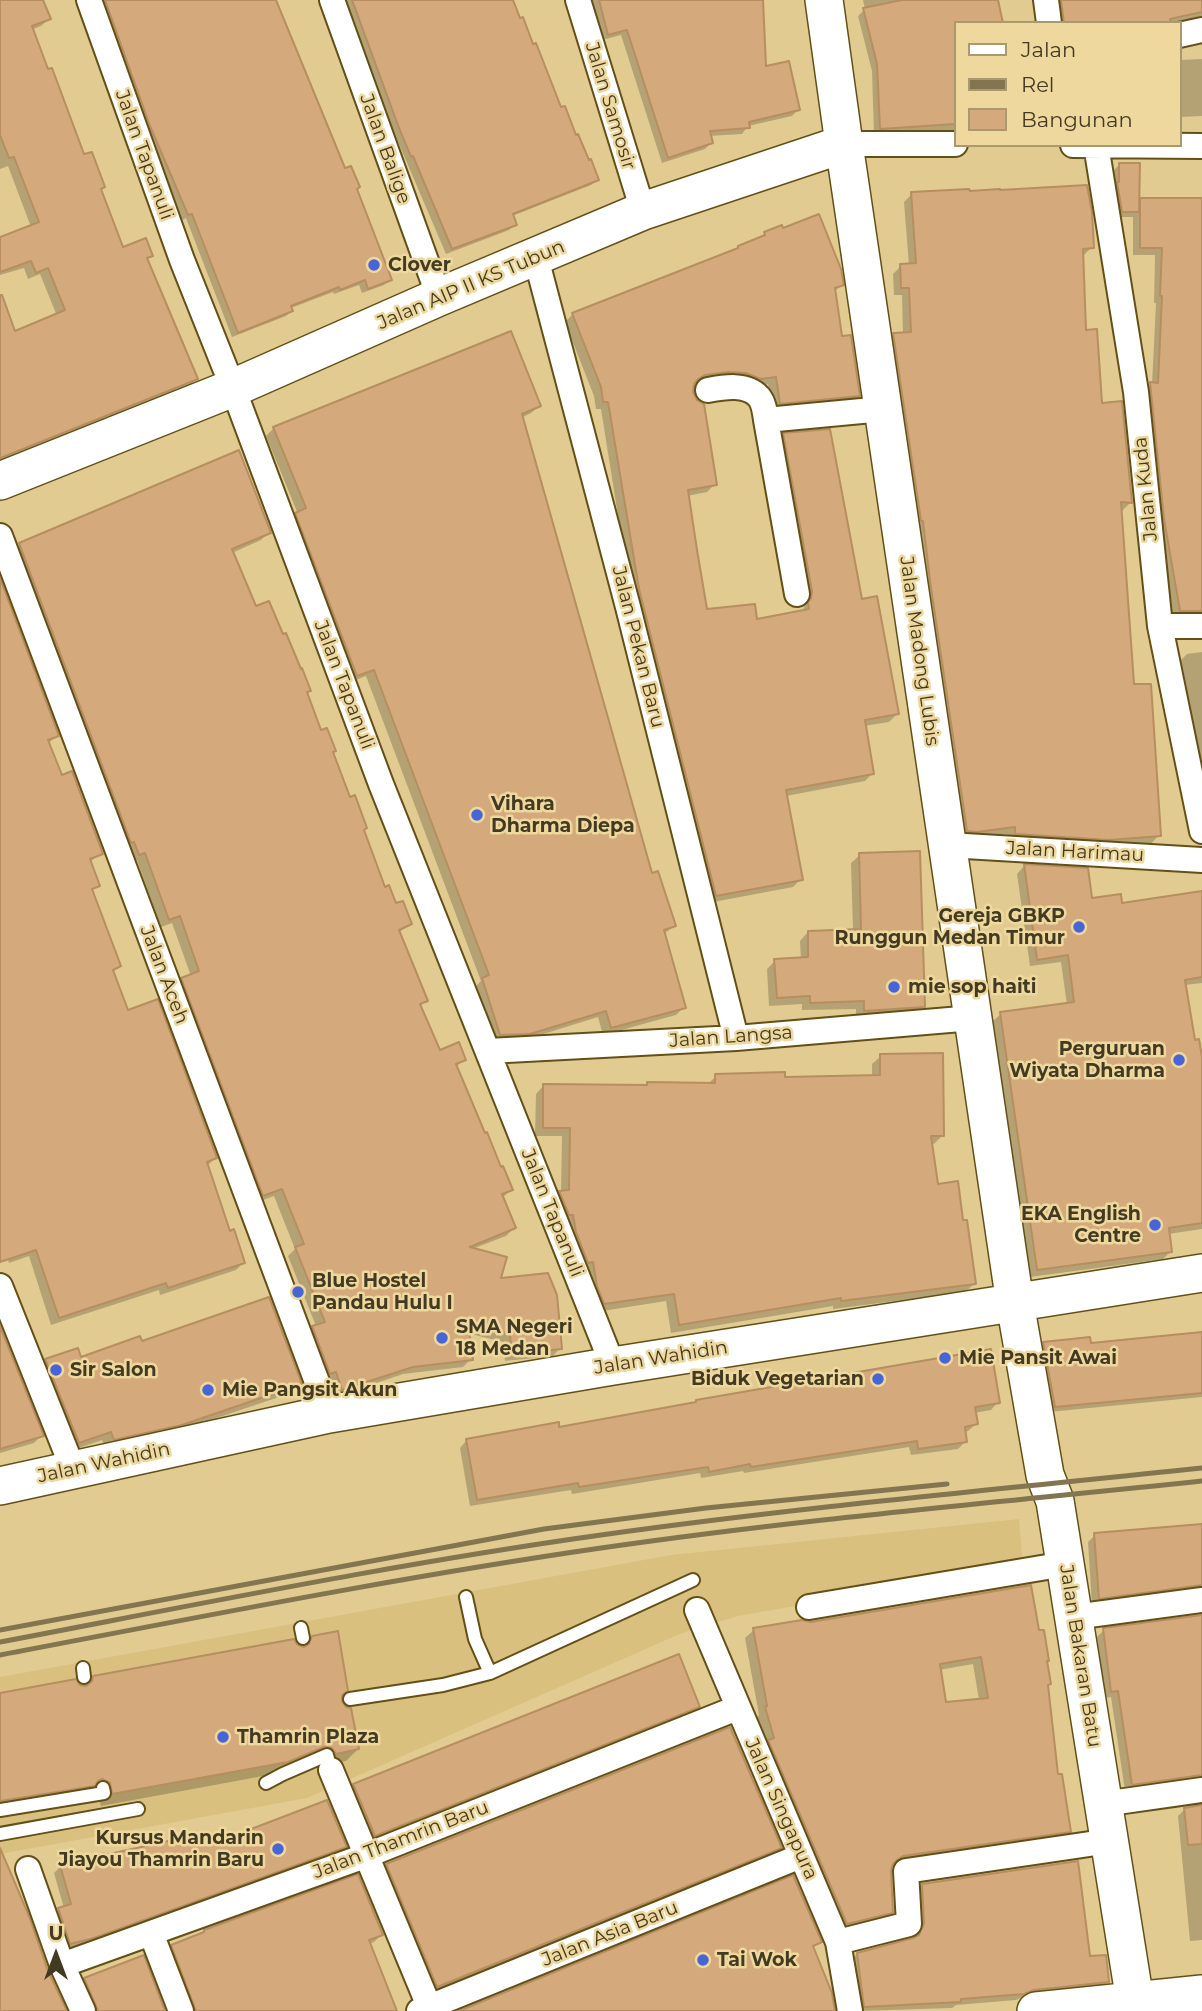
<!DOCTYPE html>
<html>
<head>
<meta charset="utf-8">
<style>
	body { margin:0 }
	#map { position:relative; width:1202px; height:2011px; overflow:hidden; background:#e1cb91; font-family:Montserrat,sans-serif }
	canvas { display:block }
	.legend { position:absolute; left:954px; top:21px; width:228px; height:126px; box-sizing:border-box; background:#eed89e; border:2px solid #aa996c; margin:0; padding:9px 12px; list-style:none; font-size:21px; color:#433a22 }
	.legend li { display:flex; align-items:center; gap:14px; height:35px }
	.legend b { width:35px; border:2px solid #aa996c }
	.north { position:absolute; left:21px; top:1920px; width:70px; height:70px; -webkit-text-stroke:5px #eed89e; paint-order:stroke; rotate:0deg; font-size:19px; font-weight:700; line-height:28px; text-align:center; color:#433a22 }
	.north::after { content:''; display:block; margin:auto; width:24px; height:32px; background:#433a22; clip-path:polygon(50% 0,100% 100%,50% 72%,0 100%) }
</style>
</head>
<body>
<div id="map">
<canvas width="1202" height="2011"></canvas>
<ul class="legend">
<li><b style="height:9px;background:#fff"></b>Jalan</li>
<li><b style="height:9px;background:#83754f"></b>Rel</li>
<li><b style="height:19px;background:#d4aa7c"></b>Bangunan</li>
</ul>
<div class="north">U</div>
</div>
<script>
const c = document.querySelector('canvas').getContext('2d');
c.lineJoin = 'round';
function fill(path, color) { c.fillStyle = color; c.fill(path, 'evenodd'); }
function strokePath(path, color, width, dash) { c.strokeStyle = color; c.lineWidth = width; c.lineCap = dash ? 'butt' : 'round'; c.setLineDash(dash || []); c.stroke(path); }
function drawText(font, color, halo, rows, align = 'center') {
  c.font = font + ' Montserrat,sans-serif'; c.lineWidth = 5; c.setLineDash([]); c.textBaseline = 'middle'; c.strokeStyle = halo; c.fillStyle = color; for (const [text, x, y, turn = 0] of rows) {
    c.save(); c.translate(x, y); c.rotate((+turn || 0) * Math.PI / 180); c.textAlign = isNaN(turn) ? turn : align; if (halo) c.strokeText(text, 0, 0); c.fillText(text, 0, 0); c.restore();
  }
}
const built = new Path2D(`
	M1019 1519 1023 1566 738 1616 682 1633 307 1798 0 1854V1677L671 1555Z`);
const shadow = new Path2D(`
	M0 0H41L49 19 41 26 31 30 83 157 100 190 122 249 151 256 146 260 196 379 189 386 0 462V296L14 333 57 316 40 274 28 279 24 268 0 275V238L31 227 8 166 0 169Z
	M98 0H274L344 171 355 190 390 279 384 285 362 293 359 285 334 294 333 292 291 308V311L286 316 232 337 186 218 182 220 145 132Z
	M344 0H511L560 110 597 180 591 185 512 216 515 224 509 230 446 254 381 102 363 53 365 51Z
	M585 0H760L764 68 798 110 792 116 748 126 742 134 709 136 711 143 705 149 662 163 621 35 602 40 593 5 588 7Z
	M863 0H997L955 23V131L940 132V130L874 134 872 71 858 16 865 9Z
	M1053 0H1202V16L1169 23H1058Z
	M1202 59V116L1179 117V60Z
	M1120 164 1137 203 1141 199H1202V621L1173 618 1157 527 1143 392 1152 384 1156 303H1154L1155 255H1133V217H1117L1114 170Z
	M912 194 1092 247 1084 255H1081L1085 331 1100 405 1131 502 1123 510H1120L1132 686 1159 835 1151 844 1100 847 1008 842 1007 834 959 839 886 343 894 334H903L902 295H894L893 274 901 266H909L904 202Z
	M765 234 842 284 834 292 840 338 858 396 850 404 772 411 768 384 752 387 719 380 693 384 692 392 715 484 707 492 687 496 705 611 755 621 801 612 804 608V600L776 443 784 435 861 601 897 714 889 722 864 726 873 773 865 781 786 796 801 879 793 887 708 903 631 597 601 409H596L594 396 565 322 573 314 735 251 739 247 760 238Z
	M539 406 531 413 521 418 650 876 674 926 664 934 684 1007 676 1015 603 1035 598 1017 521 1041 492 1043 475 987 481 981 366 676 349 683 289 522 298 514 266 436 274 428Z
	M238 452 269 532 261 540 232 553 255 609 309 690 305 694 320 732 331 752 384 889 410 924 398 933 426 1000 420 1007 439 1052 464 1059 456 1067 484 1135 511 1190 503 1197 514 1228 506 1236 472 1249 560 1348 553 1356 505 1361 503 1342 467 1333 471 1359 463 1367 403 1374 335 1397 305 1335 316 1326 288 1256 295 1249 274 1196 255 1203 175 987 182 979 191 976 172 923 161 927 137 860 131 862 12 554 20 546Z
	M0 583 57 735 48 744 61 777 101 853 90 862 98 885 91 892 119 966 112 973 127 1012 215 1158 207 1166 229 1233 243 1263 236 1270 160 1295 159 1290 51 1325 29 1256 9 1263 0 1234Z
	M1202 652V798L1180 661 1187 654Z
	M860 855 923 1006 915 1015 856 1018V1009L802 1010V1004L769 1006 767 969 775 961 801 960 800 941 808 932 853 931 851 863Z
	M1024 866 1091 900 1121 905 1202 893V983L1184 985 1193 1042 1202 1069V1229L1168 1234 1170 1252 1163 1259 1030 1277 993 1021 1001 1014 1067 1005 1061 962 1030 966 1017 874Z
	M881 1056 942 1136 934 1144H931L936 1186 962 1222 974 1284 965 1292 833 1309V1306L671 1333 666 1301 596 1312 552 1201 561 1192 562 1136H535L536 1094 544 1085 644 1087 647 1084 707 1085 716 1076 784 1079 872 1077V1064Z
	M0 1331 42 1435 34 1443 0 1453Z
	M1202 1333V1397L1049 1412 1038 1350 1044 1344 1090 1345Z
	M141 1344 300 1384 291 1393 172 1433 105 1448 102 1440 70 1451 37 1370 46 1361 80 1359Z
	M998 1402 991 1410 974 1413 976 1424 968 1431 964 1432 966 1441 958 1449 911 1455 909 1447 744 1473 743 1471 701 1478 700 1473 572 1494 571 1490 470 1506 460 1448 467 1440 558 1429Z
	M1202 1526V1594L1092 1605 1088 1542 1095 1535Z
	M1202 1617V1784L1125 1791 1111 1697 1104 1698 1097 1637 1104 1630Z
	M754 1630 1046 1662 1050 1684 1046 1687 1056 1776 1069 1831 1061 1840 893 1864 891 1865 892 1912 883 1921 838 1932 766 1745 757 1717 759 1715 745 1638ZM973 1664 979 1700 944 1704 939 1670Z
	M312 1638 340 1696V1701L358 1749 346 1761 323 1765 320 1760 274 1774 101 1806 98 1795 0 1810V1695L84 1687 94 1677 296 1646 302 1648Z
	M698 1706 692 1712 368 1841 348 1791 354 1785Z
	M1202 1806V1940L1190 1941 1178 1816 1185 1809Z
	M172 1844 211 1846H345L338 1853 86 1943 64 1950 52 1916 59 1910 64 1908 54 1873 60 1867 103 1855 104 1857Z
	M780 1847 773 1854 431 1993 380 1872 387 1865Z
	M922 1885 1088 1958 1107 1982 1100 1989 1025 1996 1016 2000 956 2005 952 2008 858 2011 850 1961 857 1954 916 1938 918 1931 915 1892Z
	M205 1931 381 1935 374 1942 369 1944 390 2011H187L165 1954 172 1946 201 1935Z
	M85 1980 163 2011H87L78 1988Z`);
const building = new Path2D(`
	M0 0H43L51 19 32 26 48 69 52 68 84 154 92 152 105 187 101 189 123 247 146 238 153 256 147 258 198 379 0 458V295H2L15 331 65 310 48 268 36 273 31 261 0 272V237L39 222 14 157 9 158 0 135Z
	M105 0H276L345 168 351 166 360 187 357 189 392 280 368 289 365 280 340 290 339 287 291 306 293 311 238 333 192 214 188 215 150 126Z
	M352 0H513L520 18 523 17 533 44 536 43 561 107 565 106 576 135 578 134 589 160 591 159 599 180 513 214 517 225 452 249 413 156 411 157 399 128Z
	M599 0H763L766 66 789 61 800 110 749 122 750 128 710 131 713 143 668 158 627 30 608 35Z
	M902 0H998L1003 23H955V124L880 129 877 64 863 8Z
	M1061 0H1202V12L1170 19 1171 23H1064Z
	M1119 163H1140L1139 212H1122L1117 182H1119Z
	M1087 185 1092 212 1094 248 1083 249 1086 330 1097 329 1102 403 1122 401 1132 503 1121 502 1134 684H1151L1161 836 1109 840 1015 834V827L977 832 967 831 930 581 923 521H921L893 333 911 332 909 288H901L900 264 916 263 911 192 969 189 970 191 1000 189V190Z
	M1140 198H1202V611H1180L1164 519 1150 382 1158 383 1162 296H1160L1162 248H1140Z
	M819 214 841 269 844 285 835 288 842 336 851 335 860 396 780 404 776 377 761 379 746 373 728 372 705 375 698 379 694 384 693 392 697 400 704 404 717 485 688 490 697 550 707 609 755 604 757 619 809 609 808 603 811 598 812 591 783 433 830 429 862 599 877 596 899 714 865 720 874 774 786 790 803 880 716 896 639 589 608 402H603L601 387 572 313 738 248V246L765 235 764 232 782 225 783 228Z
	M511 331 541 406 522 414 652 873 658 871 676 926 664 930 686 1008 611 1028 606 1011 530 1034 500 1035 482 978 489 975 374 670 357 676 295 513 306 508 273 427Z
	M239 450 271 533 232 549 256 606 269 601 283 634 286 633 301 669 302 668 311 691 307 692 321 730 327 728 336 751 333 752 350 797 355 795 367 828 364 830 385 887 389 885 396 903 403 901 412 924 399 930 428 1001 420 1004 440 1050 459 1042 466 1060 456 1064 485 1133 487 1132 501 1167 503 1166 513 1190 502 1194 516 1228 470 1247 507 1257 501 1278 548 1273 557 1295 562 1349 512 1354 510 1335 468 1324 473 1360 413 1367 342 1390 336 1372 330 1374 312 1326 325 1322 295 1247 304 1244 282 1189 263 1196 181 978 199 971 180 916 169 920 145 853 139 855 134 842 131 843 19 543Z
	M0 578 59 736 48 740 62 775 72 771 103 854 90 859 100 886 92 889 121 966 113 970 128 1010 158 999 217 1158 207 1162 230 1231 234 1229 245 1263 168 1288 166 1283 59 1318 36 1250 0 1262Z
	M920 851 925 1007 864 1011V1001L810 1003V996L777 998 774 959 808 957V931L861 929 859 853Z
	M1024 864 1088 868 1092 898 1121 894 1122 903 1202 891V977L1185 980 1195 1040 1199 1039 1202 1057V1223L1169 1228 1172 1252 1037 1270 1000 1012 1074 1002 1068 955 1037 960Z
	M943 1053 944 1136H931L938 1184 958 1181 963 1220H967L976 1284 841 1301V1298L679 1325 674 1294 604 1304 597 1286 593 1262 588 1263 576 1232 573 1215H569L559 1191 569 1190 570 1128H543V1084L647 1085V1082L715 1083V1074L785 1072V1077L880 1075V1054Z
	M269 1297 302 1384 182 1425 114 1440 111 1432 79 1443 45 1359 78 1348 81 1357 140 1336 142 1341Z
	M0 1326 44 1436 0 1449Z
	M1202 1332V1393L1055 1407 1043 1342 1090 1337 1091 1343Z
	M991 1349 1000 1403 975 1407 978 1424 965 1427 967 1442 918 1449 917 1441 751 1467 750 1464 709 1472 708 1467 579 1487 578 1483 477 1500 466 1439 559 1422V1427L696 1402V1400Z
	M1202 1524V1585L1099 1599 1094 1533Z
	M1031 1585 1039 1630H1044L1049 1661H1047L1051 1684 1048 1685 1058 1774H1062L1071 1832 903 1856 897 1860 893 1864 891 1871 893 1913 847 1924 768 1740 774 1738 765 1707 767 1706 753 1628 802 1620 811 1622ZM981 1657 988 1698 946 1702 940 1664Z
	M1202 1615V1775L1132 1785 1118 1691 1111 1692 1103 1628Z
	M338 1631 348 1691 342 1695V1701L346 1707 351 1708 359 1749 336 1754 332 1748 324 1747 288 1762 112 1794 110 1783 102 1779 98 1781 95 1786 0 1801V1693L76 1679 80 1685 86 1686 92 1681 93 1676 294 1639 297 1644 304 1647 309 1644 312 1636Z
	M679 1654 700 1707 375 1836 353 1784Z
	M730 1727 782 1848 437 1987 386 1864Z
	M327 1800 347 1847 94 1938 70 1944 58 1908 71 1904 60 1865 104 1853 105 1855 173 1840 174 1842 210 1834 212 1844Z
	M1202 1805V1844L1188 1845 1184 1808Z
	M0 1848 29 1916 48 1971 67 2011H0Z
	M1078 1861 1090 1956 1106 1955 1109 1982 1034 1990 1024 1994 961 1999V2002L864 2007 857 1953 913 1938 919 1935 924 1923 922 1884Z
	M358 1874 383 1935 369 1940 397 2011H196L171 1945 204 1932V1930Z
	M793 1875 822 1942 813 1946 832 1993 835 2011H459Z
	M144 1955 165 2011H98L84 1978Z`);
const lane = new Path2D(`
	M301 1628 303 1638
	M83 1668 84 1677
	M490 1673 693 1580
	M350 1699 443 1685 490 1673 475 1639 466 1597
	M266 1783 283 1774 327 1755 331 1770
	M0 1810 104 1793 103 1788
	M0 1834 138 1809`);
const street = new Path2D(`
	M89 0 182 260 233 388 381 784 613 1366
	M332 0 439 297
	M578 0 643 211
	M1046 0 1049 23
	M1179 35 1202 30
	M844 144H955
	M1073 145 1202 146
	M1096 145 1136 392 1160 626 1202 831
	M536 258 628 607 736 1038
	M708 390C724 387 747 383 759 397 764 403 765 413 766 420
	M0 536 329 1414
	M797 594 766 420 883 409
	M1160 626H1202
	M948 845 1202 860
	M488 1051 736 1038 973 1018
	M0 1286 73 1469
	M809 1607 1065 1564
	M697 1610 838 1942 850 2011
	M1074 1617 1202 1600
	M331 1770 431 2011
	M1103 1804 1202 1790
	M28 1869 62 1965 83 2011
	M151 1933 181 2011
	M838 1942 909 1924 906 1871 1110 1841
	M62 1965 365 1856 737 1708
	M419 2011 801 1856`);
const secondary = new Path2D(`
	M824 0 844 144 1015 1303 1045 1475 1055 1501 1135 2001
	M0 481 233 388 439 297 643 211 844 144
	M0 1486 329 1414 613 1366 1202 1273
	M1036 2011 1202 1994`);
const rail = new Path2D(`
	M0 1630 544 1529 706 1508 947 1484
	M0 1642C200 1604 400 1563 601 1535 801 1507 1002 1489 1202 1468
	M0 1655C200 1617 400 1577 601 1548 801 1519 1002 1502 1202 1481`);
const markers = [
	[374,265,7,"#4865d8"],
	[477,815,7,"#4865d8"],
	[1079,927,7,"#4865d8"],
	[894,987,7,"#4865d8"],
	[1179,1060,7,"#4865d8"],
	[1155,1225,7,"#4865d8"],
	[298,1292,7,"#4865d8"],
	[442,1338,7,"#4865d8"],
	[945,1358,7,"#4865d8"],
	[56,1370,7,"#4865d8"],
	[878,1379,7,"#4865d8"],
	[208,1390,7,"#4865d8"],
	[223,1737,7,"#4865d8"],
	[278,1849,7,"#4865d8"],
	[703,1960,7,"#4865d8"]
];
const streetNames = [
	["Jalan Samosir",610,106,73],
	["Jalan Balige",385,149,70],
	["Jalan Tapanuli",144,155,70],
	["Jalan AIP II KS Tubun",471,285,-23],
	["Jalan Kuda",1146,489,-96],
	["Jalan Pekan Baru",638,647,76],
	["Jalan Madong Lubis",919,651,82],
	["Jalan Tapanuli",344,685,69],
	["Jalan Harimau",1075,852,3],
	["Jalan Aceh",164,975,69],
	["Jalan Langsa",731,1037,-4],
	["Jalan Tapanuli",552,1213,68],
	["Jalan Wahidin",661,1358,-9],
	["Jalan Wahidin",104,1463,-12],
	["Jalan Bakaran Batu",1080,1656,81],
	["Jalan Singapura",781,1809,66],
	["Jalan Thamrin Baru",401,1840,-21],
	["Jalan Asia Baru",610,1934,-22]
];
const poiNames = [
	["Clover",388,265],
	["Vihara",491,804],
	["Dharma Diepa",491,826],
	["Gereja GBKP",1065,916,"right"],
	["Runggun Medan Timur",1065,938,"right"],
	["mie sop haiti",908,987],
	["Perguruan",1165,1049,"right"],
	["Wiyata Dharma",1165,1071,"right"],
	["EKA English",1141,1214,"right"],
	["Centre",1141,1236,"right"],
	["Blue Hostel",312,1281],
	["Pandau Hulu I",312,1303],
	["SMA Negeri",456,1327],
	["18 Medan",456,1349],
	["Mie Pansit Awai",959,1358],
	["Sir Salon",70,1370],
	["Biduk Vegetarian",864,1379,"right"],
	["Mie Pangsit Akun",222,1390],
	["Thamrin Plaza",237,1737],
	["Kursus Mandarin",264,1838,"right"],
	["Jiayou Thamrin Baru",264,1860,"right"],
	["Tai Wok",717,1960]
];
fill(built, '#d9c07f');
fill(shadow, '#0003');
fill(building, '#d4aa7c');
strokePath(building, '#b68e60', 2);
strokePath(lane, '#645016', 16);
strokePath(street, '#645016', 28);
strokePath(secondary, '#645016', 40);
strokePath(lane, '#fff', 12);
strokePath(street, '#fff', 24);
strokePath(secondary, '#fff', 37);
strokePath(rail, '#83754f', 5);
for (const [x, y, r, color] of markers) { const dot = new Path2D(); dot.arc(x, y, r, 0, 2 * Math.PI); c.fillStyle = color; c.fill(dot); strokePath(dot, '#eed89e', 2.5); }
drawText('19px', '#433a22', '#eed89e', streetNames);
drawText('bold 19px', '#433a22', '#eed89e', poiNames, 'left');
</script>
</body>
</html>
